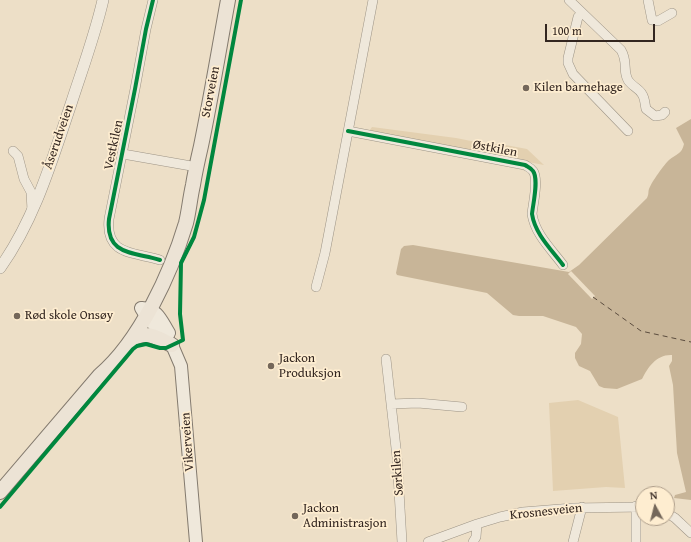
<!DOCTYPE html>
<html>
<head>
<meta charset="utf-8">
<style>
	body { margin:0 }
	#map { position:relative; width:691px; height:542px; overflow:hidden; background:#eddfc7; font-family:"Gentium Book Plus",serif }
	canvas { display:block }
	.north { position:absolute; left:635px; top:486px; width:40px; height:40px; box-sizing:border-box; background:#feedd0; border:1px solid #ad9d8a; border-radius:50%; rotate:353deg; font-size:11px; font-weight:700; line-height:16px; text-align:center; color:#332620 }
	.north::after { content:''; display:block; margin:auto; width:14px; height:18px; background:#74675a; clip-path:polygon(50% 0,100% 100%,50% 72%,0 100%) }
	.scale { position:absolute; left:545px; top:24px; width:110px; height:18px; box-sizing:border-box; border:2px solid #332620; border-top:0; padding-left:5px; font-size:12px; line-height:14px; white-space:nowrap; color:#332620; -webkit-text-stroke:3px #feedd0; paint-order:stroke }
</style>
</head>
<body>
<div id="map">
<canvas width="691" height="542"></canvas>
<div class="north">N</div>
<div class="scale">100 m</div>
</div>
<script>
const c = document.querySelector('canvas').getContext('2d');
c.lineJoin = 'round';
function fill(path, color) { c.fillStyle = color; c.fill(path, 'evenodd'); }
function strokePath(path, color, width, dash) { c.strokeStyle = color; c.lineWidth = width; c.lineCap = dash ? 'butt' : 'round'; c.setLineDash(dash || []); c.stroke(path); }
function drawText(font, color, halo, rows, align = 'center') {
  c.font = font + ' "Gentium Book Plus",serif'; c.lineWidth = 3.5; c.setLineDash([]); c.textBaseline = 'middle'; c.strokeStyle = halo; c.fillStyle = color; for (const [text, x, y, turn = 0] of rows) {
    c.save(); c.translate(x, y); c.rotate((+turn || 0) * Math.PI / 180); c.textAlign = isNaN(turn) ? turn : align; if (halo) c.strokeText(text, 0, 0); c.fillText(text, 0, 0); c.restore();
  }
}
const green = new Path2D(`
	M372 127 456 138 481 143 479 147 474 152 369 131Z
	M485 144H500L527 149 544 165 485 154 484 150Z
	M578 400 618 417 625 488 606 487 553 491 549 403Z`);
const water = new Path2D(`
	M691 119V500L674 498 675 495 686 492 677 453 673 385 669 366 672 361V355C657 354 648 367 642 379L617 389 604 388 599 386 590 371 579 366 575 358V353L581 344 582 334 576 327 543 316H519L513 315 487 293 397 275 396 273 401 249 404 246 413 245 569 272 579 265 647 198C649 194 648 192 649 189 652 181 664 165 669 160 676 154 682 154 684 144L676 128Z`);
const pier = new Path2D(`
	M571 271 595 296 592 299 568 274Z`);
const ferry = new Path2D(`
	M593 297 641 331 691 342`);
const minor = new Path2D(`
	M153 0 146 29 135 89 109 219C105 256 135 252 160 260
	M569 0 621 50C628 62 623 68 627 78 630 86 638 87 642 94 645 98 645 105 646 109L655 116 662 115 665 112
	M648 0 652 20 658 21 672 13
	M582 13 578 17 568 58V63L573 74 628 131
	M348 131 525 165C528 167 531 168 533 171 539 179 533 204 532 214 535 234 551 249 563 265
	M13 151 18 156 24 179 31 192 32 210
	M123 154 197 167
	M316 287 325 253 373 0
	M386 359 397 457 402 542
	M391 404 418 403 462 407
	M667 513 675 518 691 533
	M428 542 477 524 500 517 523 512 573 508 643 507
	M473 542 476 537 477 524
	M573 542 582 507
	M636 542V506`);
const tertiary = new Path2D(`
	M0 268C35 219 52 160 71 104 82 70 95 35 103 0`);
const secondary = new Path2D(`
	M141 308 146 316 172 345 181 366 196 542
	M142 308C158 309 161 320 169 333`);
const primary = new Path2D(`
	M132 339C149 330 156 338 172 345
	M0 492 100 375C140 341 171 273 186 223 189 211 190 198 193 185 195 172 198 159 201 146 211 98 219 49 228 0`);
const cycleway = new Path2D(`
	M153 0 146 29 135 89 109 219C105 256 135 252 160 260
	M348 131 525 165C528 167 531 168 533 171 539 179 533 204 532 214 535 234 551 249 563 265
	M0 507 133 349 137 346 146 344 160 348H166L183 340 180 314 181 263 194 237 204 200 241 0`);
const markers = [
	[526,88,4,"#74675a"],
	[17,316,4,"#74675a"],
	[271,366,4,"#74675a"],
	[295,516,4,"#74675a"]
];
const poiNames = [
	["Kilen barnehage",534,88],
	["Rød skole Onsøy",25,316],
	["Jackon",279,359],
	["Produksjon",279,374],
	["Jackon",303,509],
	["Administrasjon",303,524]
];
const streetNames = [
	["Storveien",211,92,-79],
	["Åserudveien",59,137,-71],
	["Vestkilen",114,145,-78],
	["Østkilen",495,149,11],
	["Vikerveien",188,442,-94],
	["Sørkilen",398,473,-94],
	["Krosnesveien",546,512,-6]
];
fill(green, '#e3d0b0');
fill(water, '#c8b598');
fill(pier, '#eddfc7');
strokePath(ferry, '#5b4c3e', 1, [5, 4]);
strokePath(minor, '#9d9486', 10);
strokePath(tertiary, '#9d9486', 12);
strokePath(secondary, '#837a6e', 14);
strokePath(primary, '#837a6e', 16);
strokePath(minor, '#efe8db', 9);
strokePath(tertiary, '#efe8db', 11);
strokePath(secondary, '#efe8db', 12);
strokePath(primary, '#ece3d5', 14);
strokePath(cycleway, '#00873e', 4);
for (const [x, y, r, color] of markers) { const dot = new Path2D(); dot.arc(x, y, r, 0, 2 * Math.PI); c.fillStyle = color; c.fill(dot); strokePath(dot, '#feedd0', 1.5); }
drawText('13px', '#332620', '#feedd0', poiNames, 'left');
drawText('13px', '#332620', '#feedd0', streetNames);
</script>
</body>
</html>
